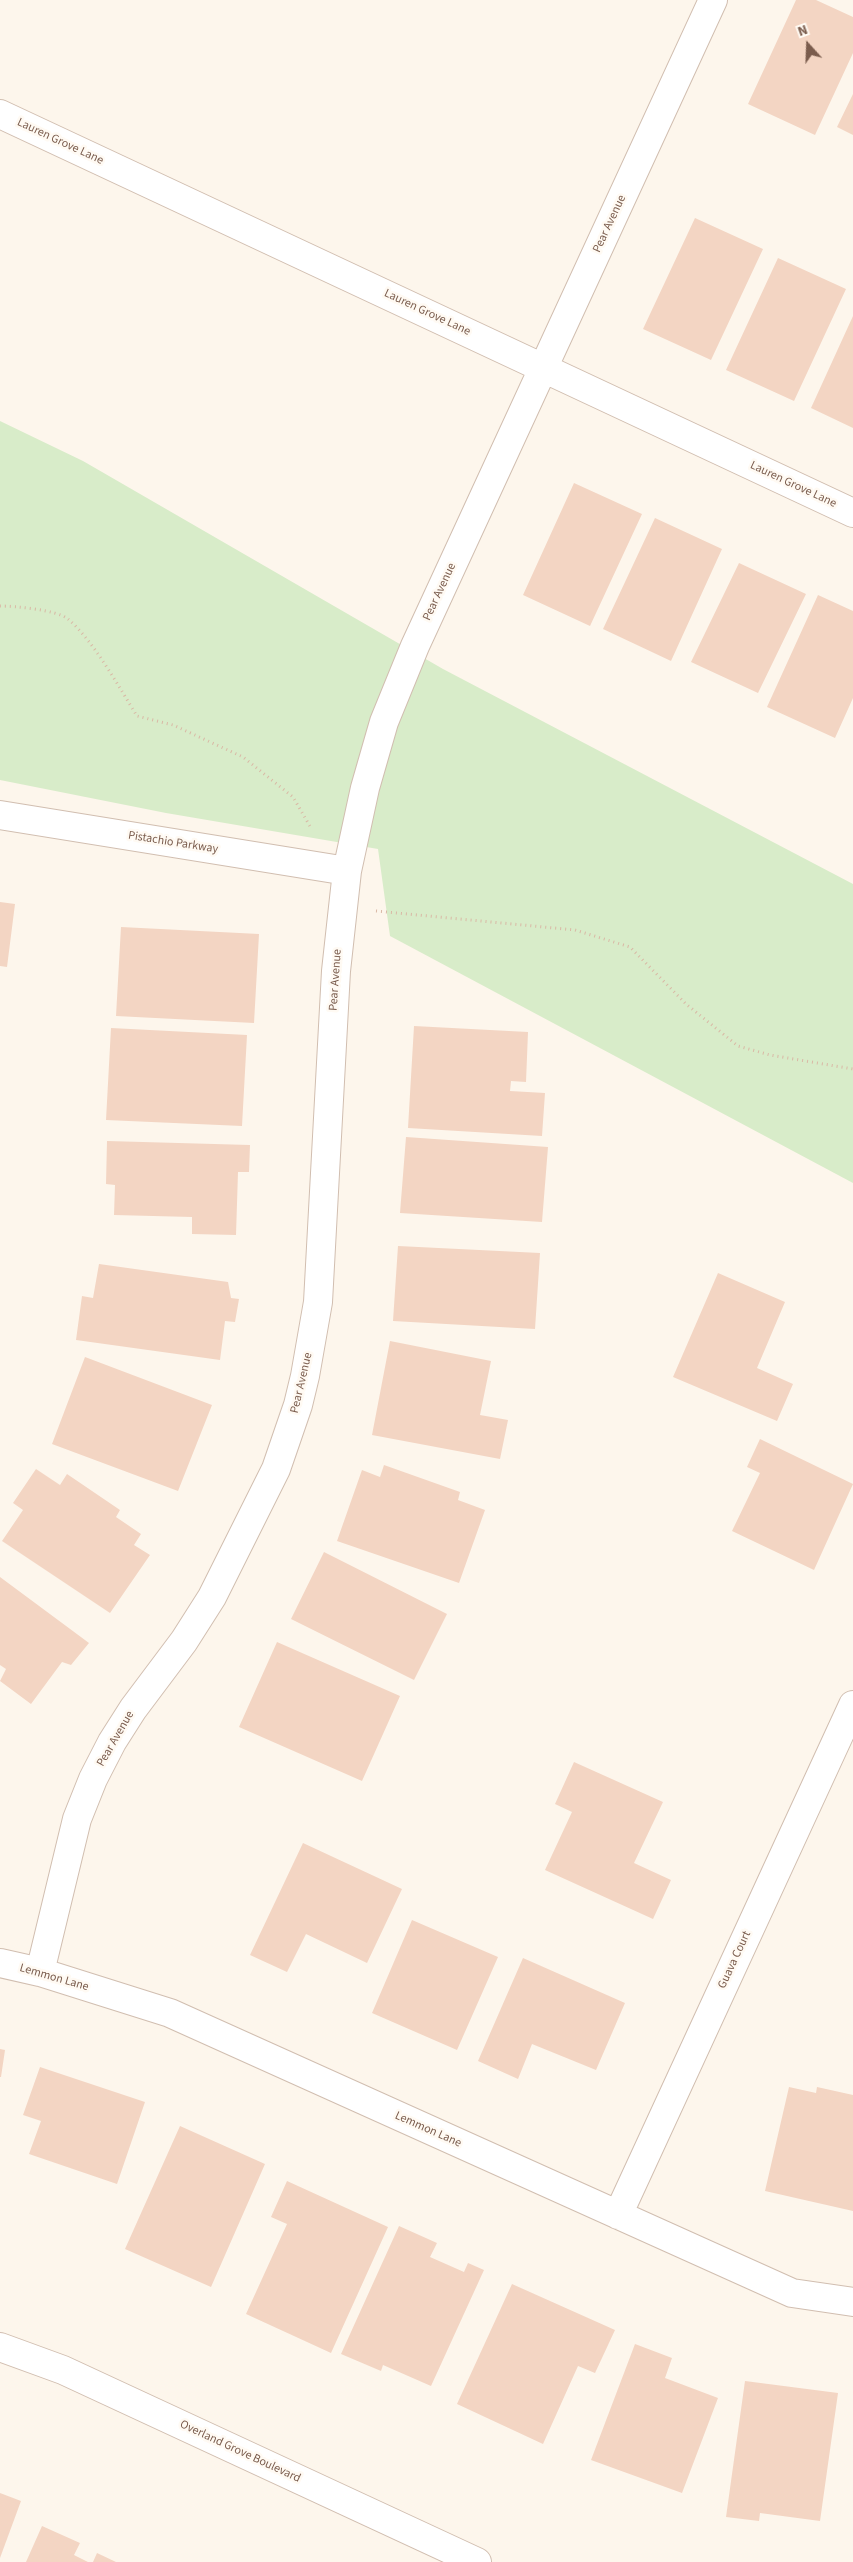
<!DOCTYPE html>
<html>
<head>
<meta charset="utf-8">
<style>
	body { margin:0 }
	#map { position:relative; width:853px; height:2562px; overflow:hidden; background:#fdf6ec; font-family:"Source Sans 3",sans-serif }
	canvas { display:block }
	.north { position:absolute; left:783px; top:20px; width:50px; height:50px; -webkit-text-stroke:4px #fffaf3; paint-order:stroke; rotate:340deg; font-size:14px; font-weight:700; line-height:20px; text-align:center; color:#7a5c4d }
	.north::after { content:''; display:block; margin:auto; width:18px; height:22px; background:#7a5c4d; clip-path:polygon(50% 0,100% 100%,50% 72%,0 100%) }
</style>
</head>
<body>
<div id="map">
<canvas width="853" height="2562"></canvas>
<div class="north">N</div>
</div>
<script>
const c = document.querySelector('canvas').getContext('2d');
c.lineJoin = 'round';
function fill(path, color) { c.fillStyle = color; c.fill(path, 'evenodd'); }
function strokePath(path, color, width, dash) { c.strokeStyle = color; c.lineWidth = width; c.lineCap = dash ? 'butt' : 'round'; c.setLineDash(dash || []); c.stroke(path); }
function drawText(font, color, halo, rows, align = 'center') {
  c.font = font + ' "Source Sans 3",sans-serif'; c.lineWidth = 5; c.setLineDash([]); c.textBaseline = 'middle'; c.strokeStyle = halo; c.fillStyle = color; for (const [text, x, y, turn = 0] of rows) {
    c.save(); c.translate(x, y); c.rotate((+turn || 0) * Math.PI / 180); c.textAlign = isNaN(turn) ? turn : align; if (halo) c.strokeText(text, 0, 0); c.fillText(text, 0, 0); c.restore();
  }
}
const green = new Path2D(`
	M0 421 83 461 443 669 853 884V1183L390 936 378 849 166 813 0 780Z`);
const building = new Path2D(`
	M796 0H816L853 17V53L815 135 748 104Z
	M853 94V135L837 127Z
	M695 218 763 249 711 360 643 329Z
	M778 258 846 289 794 401 726 370Z
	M853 316V428L811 408Z
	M574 483 642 514 590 626 523 595Z
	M655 518 722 549 671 661 603 629Z
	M739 563 806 594 758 693 691 662Z
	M818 595 853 611V698L835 738 767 707Z
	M0 902 15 904 7 967 0 966Z
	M121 927 259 934 254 1023 116 1016Z
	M414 1026 528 1032 526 1082 511 1081 510 1091 545 1093 542 1136 408 1128Z
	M111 1028 247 1035 242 1126 106 1120Z
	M406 1137 548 1147 542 1222 400 1213Z
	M107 1141 250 1145 249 1172H238L236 1235 192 1234V1217L114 1215 115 1185 106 1184Z
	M398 1246 540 1253 535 1329 393 1321Z
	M99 1264 228 1282 231 1298 239 1299 235 1322 225 1321 220 1360 76 1340 82 1296 93 1298Z
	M718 1273 785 1302 757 1368 793 1384 777 1421 673 1377Z
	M390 1341 491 1361 480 1415 508 1420 500 1459 372 1435Z
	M85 1357 212 1405 178 1491 52 1444Z
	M760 1439 853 1484 814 1570 732 1531 760 1473 747 1467Z
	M384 1465 460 1492 458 1500 485 1510 459 1583 337 1541 362 1470 380 1477Z
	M36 1469 60 1485 67 1474 120 1510 116 1517 141 1534 134 1545 150 1555 110 1613 2 1541 23 1510 13 1503Z
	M324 1552 447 1614 414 1680 291 1619Z
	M0 1577 89 1643 71 1665 62 1662 31 1704 0 1681 6 1669 0 1665Z
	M277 1642 400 1696 362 1781 239 1727Z
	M574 1762 663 1802 634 1863 671 1880 653 1919 545 1870 572 1812 555 1804Z
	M303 1843 402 1889 367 1963 306 1934 287 1972 250 1955Z
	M412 1920 498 1957 457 2050 372 2013Z
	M523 1958 625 2003 596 2070 532 2044 518 2079 478 2061Z
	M0 2049 5 2050 1 2077H0Z
	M40 2067 145 2102 117 2184 29 2154 41 2121 23 2115Z
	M789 2087 816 2093 817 2087 853 2095V2211L765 2191Z
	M180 2126 265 2164 211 2287 125 2249Z
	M287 2181 388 2227 331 2353 246 2314 287 2224 271 2217Z
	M399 2226 437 2243 430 2257 464 2272 468 2263 484 2270 431 2386 383 2365 381 2371 341 2354Z
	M512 2284 615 2330 595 2373 578 2366 543 2444 457 2404Z
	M635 2344 672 2358 665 2378 718 2398 682 2493 591 2460Z
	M745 2381 838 2393 820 2521 760 2513 759 2521 726 2517Z
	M0 2493 21 2501 0 2558Z
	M42 2526 80 2543 74 2555 88 2562H26Z
	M97 2553 116 2562H93Z`);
const path = new Path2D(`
	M0 606C15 606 57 610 68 619 93 640 119 687 137 716L173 725 243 757 293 797 311 828
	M376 911 575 930 630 947 686 1004 738 1046 770 1055 853 1069`);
const minor = new Path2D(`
	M0 114 853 513
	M0 815 347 871
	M0 1963 40 1972 170 2013 792 2293 853 2302
	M40 1972 77 1819 93 1779 112 1742 133 1709 184 1641 212 1597 276 1469 298 1405 305 1376 318 1302 336 971 347 871 365 788 384 722 415 646 713 0
	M618 2215 853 1705
	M0 2347 63 2370 477 2562`);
const streetNames = [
	["Lauren Grove Lane",60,142,25],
	["Pear Avenue",610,224,-65],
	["Lauren Grove Lane",427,313,25],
	["Lauren Grove Lane",793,485,25],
	["Pear Avenue",440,592,-65],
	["Pistachio Parkway",173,843,9],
	["Pear Avenue",336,980,-86],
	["Pear Avenue",302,1383,-77],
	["Pear Avenue",116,1739,-60],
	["Guava Court",735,1960,-65],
	["Lemmon Lane",54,1978,16],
	["Lemmon Lane",428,2130,24],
	["Overland Grove Boulevard",240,2452,25]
];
fill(green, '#d8ecc9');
fill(building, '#f3d5c3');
strokePath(minor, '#d1beb0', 30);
strokePath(path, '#d9b8a5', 3, [1, 4]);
strokePath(minor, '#fff', 28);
drawText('12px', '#7a5c4d', '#fffaf3', streetNames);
</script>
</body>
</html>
